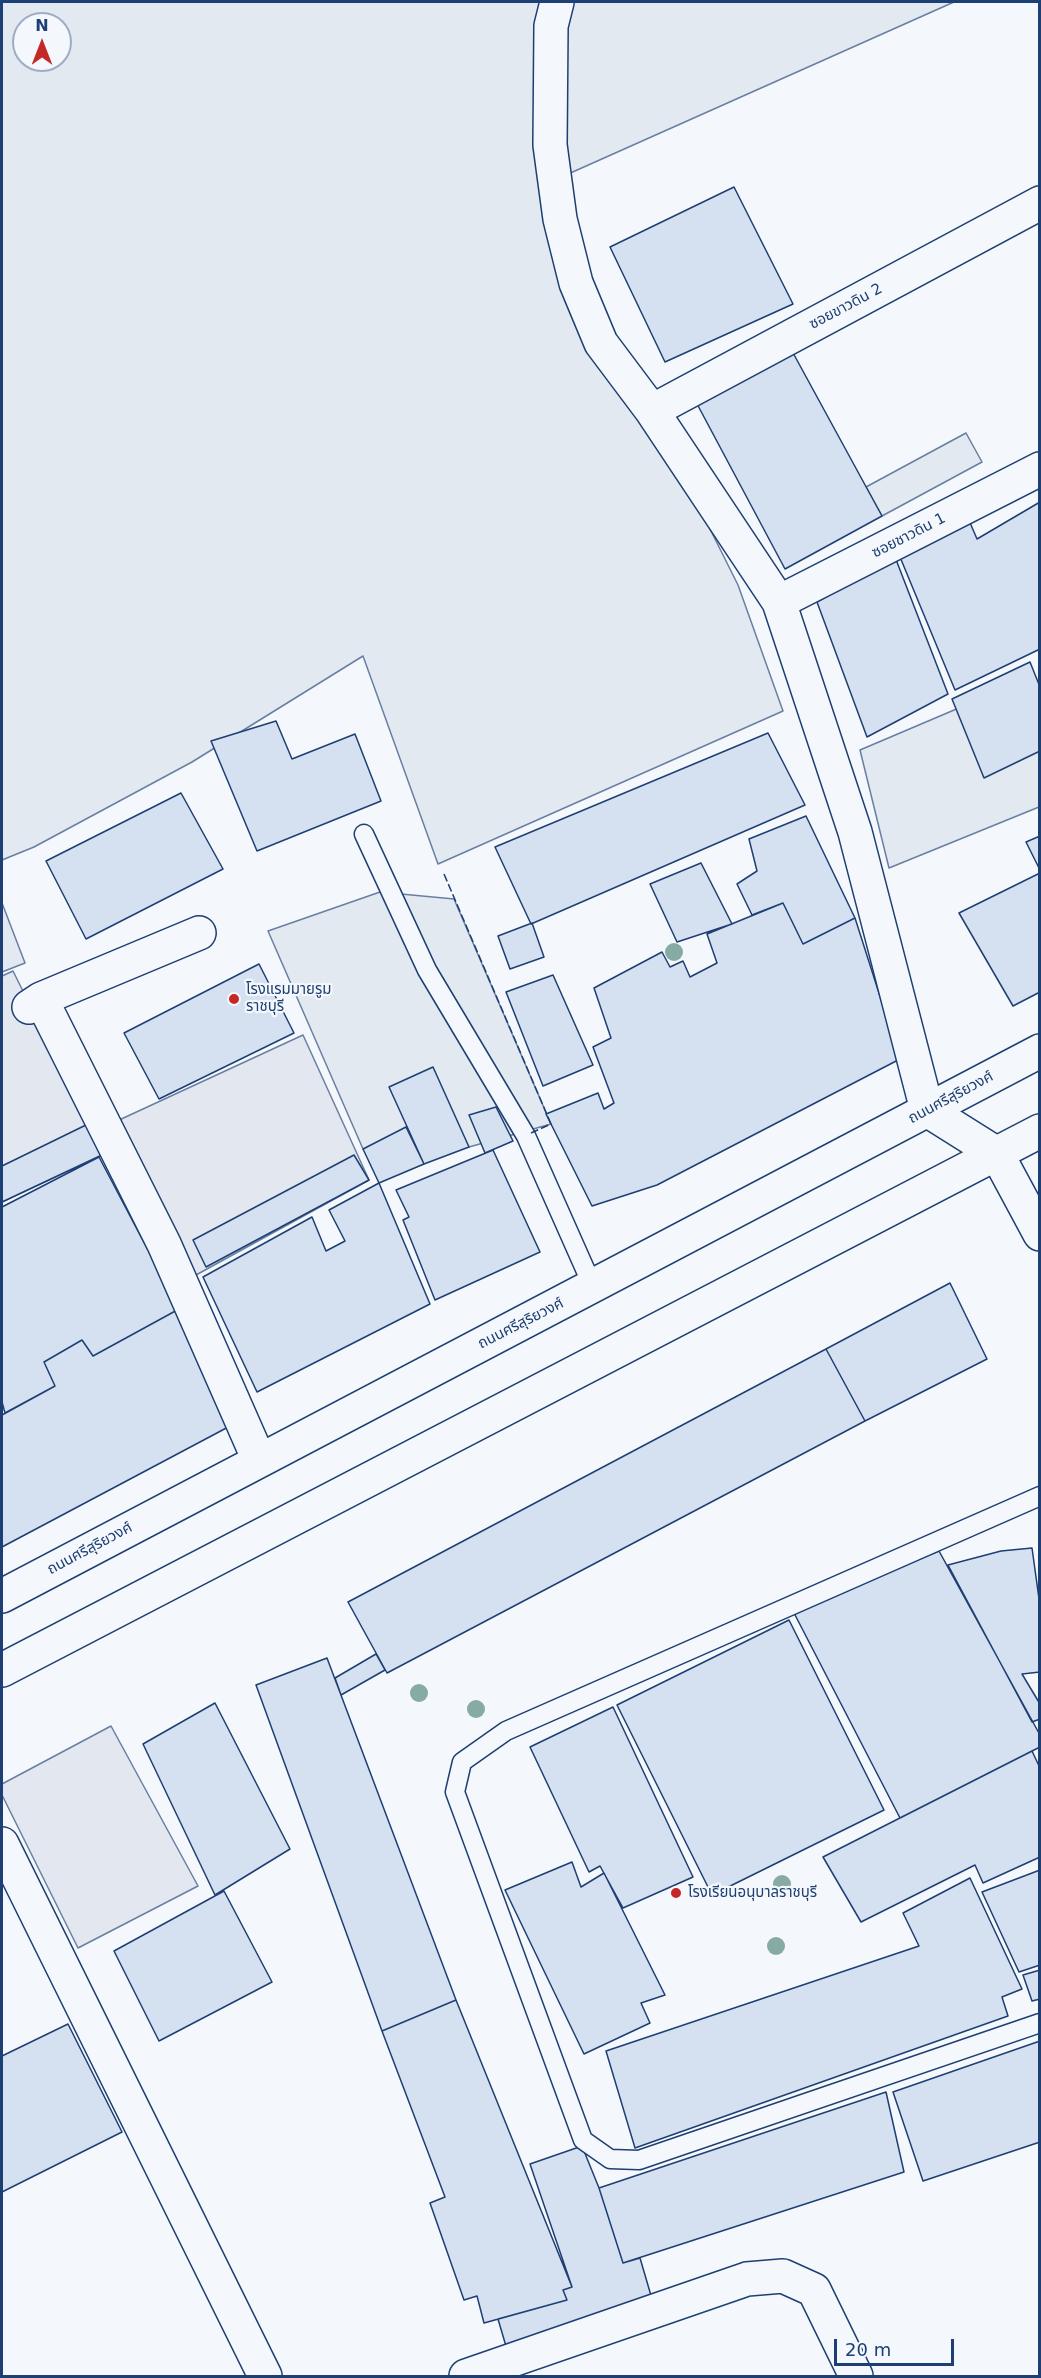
<!DOCTYPE html>
<html>
<head>
<meta charset="utf-8">
<style>
	body { margin:0 }
	#map { position:relative; width:1041px; height:2378px; overflow:hidden; background:#f4f7fb; font-family:"DejaVu Sans",sans-serif }
	canvas { display:block }
	.frame { position:absolute; inset:0; border:3px solid #1d3f73; pointer-events:none }
	.north { position:absolute; left:12px; top:12px; width:60px; height:60px; box-sizing:border-box; background:#f4f7fb; border:2px solid #9eadc5; border-radius:50%; rotate:0deg; font-size:16px; font-weight:700; line-height:24px; text-align:center; color:#1d3f73 }
	.north::after { content:''; display:block; margin:auto; width:21px; height:27px; background:#c62828; clip-path:polygon(50% 0,100% 100%,50% 72%,0 100%) }
	.scale { position:absolute; left:834px; top:2339px; width:120px; height:27px; box-sizing:border-box; border:3px solid #1d3f73; border-top:0; padding-left:8px; font-size:18px; line-height:21px; white-space:nowrap; color:#1d3f73; -webkit-text-stroke:4px #f4f7fb; paint-order:stroke }
</style>
</head>
<body>
<div id="map">
<canvas width="1041" height="2378"></canvas>
<div class="frame"></div>
<div class="north">N</div>
<div class="scale">20 m</div>
</div>
<script>
const c = document.querySelector('canvas').getContext('2d');
c.lineJoin = 'round';
function fill(path, color) { c.fillStyle = color; c.fill(path, 'evenodd'); }
function strokePath(path, color, width, dash) { c.strokeStyle = color; c.lineWidth = width; c.lineCap = dash ? 'butt' : 'round'; c.setLineDash(dash || []); c.stroke(path); }
function drawText(font, color, halo, rows, align = 'center') {
  c.font = font + ' "DejaVu Sans","Noto Sans Thai",sans-serif'; c.lineWidth = 4.5; c.setLineDash([]); c.textBaseline = 'middle'; c.strokeStyle = halo; c.fillStyle = color; for (const [text, x, y, turn = 0] of rows) {
    c.save(); c.translate(x, y); c.rotate((+turn || 0) * Math.PI / 180); c.textAlign = isNaN(turn) ? turn : align; if (halo) c.strokeText(text, 0, 0); c.fillText(text, 0, 0); c.restore();
  }
}
const green = new Path2D(`
	M2 2H954L539 187 738 585 783 711 438 864 363 656 192 762 34 847 2 860ZM24 24H60V60H24Z
	M966 433 982 462 882 516 866 487Z
	M1020 682 1039 737V807L889 868 860 750Z
	M380 892 454 899 551 1124 469 1147 363 1149 268 931Z
	M2 903 25 963 2 972Z`);
const parking = new Path2D(`
	M13 971 104 1154 2 1202V976Z
	M303 1035 369 1180 196 1275 166 1221 117 1121Z
	M111 1726 198 1886 78 1948 2 1795V1784Z`);
const building = new Path2D(`
	M734 187 793 304 665 362 610 247Z
	M792 351 882 516 785 569 696 402Z
	M1040 502V649L955 690 900 557 968 518 977 539Z
	M895 557 948 694 867 737 817 602Z
	M1030 662 1040 687V751L984 778 952 699Z
	M276 721 292 759 355 734 381 801 257 851 211 741Z
	M768 733 805 805 531 924 495 847Z
	M181 793 223 869 86 939 46 861Z
	M806 816 855 918 803 944 783 903 752 915 737 884 757 871 749 839Z
	M1040 836V870L1026 842Z
	M701 863 732 924 677 942 650 884Z
	M1040 873V992L1013 1006 959 913Z
	M783 903 803 944 855 918 900 1059 657 1185 592 1206 546 1114 598 1093 604 1109 614 1103 593 1047 611 1038 594 988 662 952 670 967 683 961 690 977 717 963 707 934Z
	M532 923 544 957 510 969 498 936Z
	M259 964 294 1033 159 1099 124 1033Z
	M553 975 593 1065 543 1086 506 992Z
	M433 1067 469 1147 424 1164 389 1087Z
	M496 1107 513 1141 485 1153 469 1115Z
	M88 1124 104 1154 2 1202V1166Z
	M406 1127 424 1164 379 1183 363 1149Z
	M493 1150 540 1252 435 1300 403 1220 409 1217 396 1190Z
	M354 1155 369 1180 206 1267 193 1240Z
	M99 1157 179 1309 93 1356 82 1340 44 1362 55 1386 5 1413 2 1402V1207Z
	M379 1183 430 1304 257 1392 203 1277 312 1217 326 1251 345 1241 329 1210Z
	M950 1283 987 1359 865 1421 826 1349Z
	M179 1309 232 1425 2 1547V1415L55 1386 44 1362 82 1340 93 1356Z
	M826 1349 865 1421 387 1673 348 1602Z
	M1032 1548 1040 1606V1672L1022 1674 1040 1704V1719L1032 1722 948 1565 1001 1551Z
	M939 1551 1040 1735V1747L900 1818 793 1611Z
	M789 1620 884 1810 712 1895 617 1705Z
	M376 1654 385 1670 341 1695 335 1678Z
	M327 1658 456 2000 382 2031 256 1685Z
	M215 1703 290 1849 215 1895 143 1744Z
	M613 1707 693 1877 623 1908 600 1866 589 1872 530 1747Z
	M1032 1751 1040 1768V1857L983 1883 975 1865 861 1922 823 1857Z
	M572 1862 581 1887 604 1873 665 1995 641 2003 650 2023 584 2054 505 1890Z
	M1040 1870V1965L1019 1972 982 1892Z
	M970 1878 1022 1989 1002 1997 1008 2016 635 2148 606 2051 919 1946 903 1913Z
	M224 1891 272 1982 159 2041 114 1951Z
	M1040 1970V1999L1032 2001 1023 1975Z
	M456 2000 572 2287 563 2290 567 2300 484 2323 477 2296 464 2300 430 2203 445 2197 382 2031Z
	M68 2024 122 2132 2 2192V2056Z
	M1040 2041V2142L923 2181 893 2092Z
	M886 2092 904 2172 623 2263 599 2188Z
	M582 2146 599 2188 623 2263 640 2258 652 2299 508 2353 498 2319 567 2300 563 2290 572 2287 530 2164Z`);
const lane = new Path2D(`
	M364 834 427 970 526 1136 593 1287
	M1040 1496 506 1731 462 1762 455 1792 583 2140 610 2159 639 2160 1040 2023`);
const street = new Path2D(`
	M557 2 551 26 550 145 560 219 576 283 601 343 652 411 779 602 855 832 927 1110 997 1154
	M652 411 1040 203
	M779 602 1040 469
	M41 999 164 1244 259 1460
	M29 1007 41 999 199 933
	M2 1844 265 2376
	M466 2376 747 2279 783 2276 814 2290 856 2376`);
const secondary = new Path2D(`
	M997 1154 1040 1234
	M2 1596 1040 1051
	M2 1670 1040 1131`);
const fence = new Path2D(`
	M444 874 551 1124 531 1133`);
const trees = [
	[674,952],
	[419,1693],
	[476,1709],
	[782,1884],
	[776,1946]
];
const markers = [
	[234,999,6,"#c62828"],
	[676,1893,6,"#c62828"]
];
const streetNames = [
	["ซอยขาวดิน 2",846,307,-28],
	["ซอยชาวดิน 1",909,536,-27],
	["ถนนศรีสุริยวงศ์",951,1098,-28],
	["ถนนศรีสุริยวงศ์",521,1324,-27],
	["ถนนศรีสุริยวงศ์",90,1549,-28]
];
const poiNames = [
	["โรงแรมมายรูม",246,990],
	["ราชบุรี",246,1007],
	["โรงเรียนอนุบาลราชบุรี",688,1893]
];
fill(green, '#e3e9f0');
strokePath(green, '#687fa3', 1.5);
fill(parking, '#e3e8f0');
strokePath(parking, '#687fa3', 1.5);
fill(building, '#d5e0f0');
strokePath(building, '#1d3f73', 1.5);
strokePath(lane, '#1d3f73', 21);
strokePath(street, '#1d3f73', 36);
strokePath(secondary, '#1d3f73', 36);
strokePath(lane, '#f4f7fb', 18);
strokePath(street, '#f4f7fb', 33);
strokePath(secondary, '#f4f7fb', 33);
strokePath(fence, '#1d3f73', 1.5, [8, 3]);
c.fillStyle = '#86aba6';
for (const [x, y] of trees) { c.beginPath(); c.arc(x, y, 9, 0, 2 * Math.PI); c.fill(); }
for (const [x, y, r, color] of markers) { const dot = new Path2D(); dot.arc(x, y, r, 0, 2 * Math.PI); c.fillStyle = color; c.fill(dot); strokePath(dot, '#f4f7fb', 2); }
drawText('15px', '#1d3f73', '#f4f7fb', streetNames);
drawText('15px', '#1d3f73', '#f4f7fb', poiNames, 'left');
</script>
</body>
</html>
